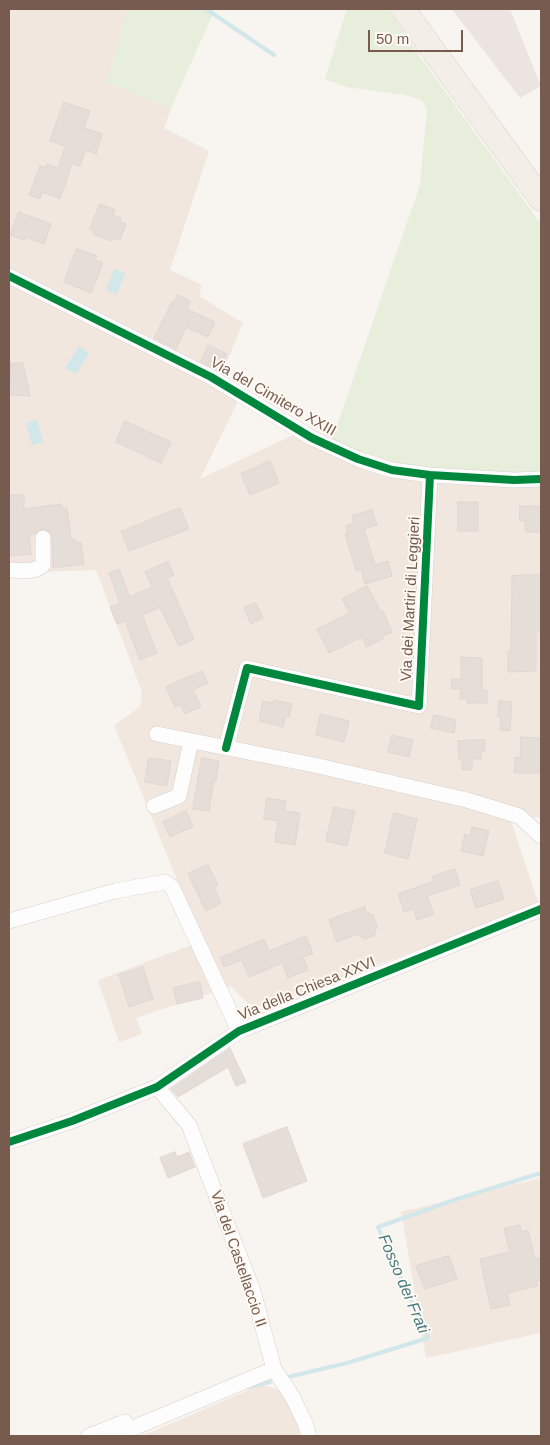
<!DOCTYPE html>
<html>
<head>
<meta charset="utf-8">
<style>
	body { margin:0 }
	#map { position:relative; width:550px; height:1445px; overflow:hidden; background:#f8f4f0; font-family:Arial,sans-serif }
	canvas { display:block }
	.frame { position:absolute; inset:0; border:10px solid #775b4f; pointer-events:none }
	.scale { position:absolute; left:368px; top:30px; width:95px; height:22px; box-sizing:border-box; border:2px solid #775b4f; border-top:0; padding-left:6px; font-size:15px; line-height:18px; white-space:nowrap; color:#775b4f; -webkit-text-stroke:4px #fef9f3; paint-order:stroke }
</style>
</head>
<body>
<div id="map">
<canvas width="550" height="1445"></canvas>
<div class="frame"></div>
<div class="scale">50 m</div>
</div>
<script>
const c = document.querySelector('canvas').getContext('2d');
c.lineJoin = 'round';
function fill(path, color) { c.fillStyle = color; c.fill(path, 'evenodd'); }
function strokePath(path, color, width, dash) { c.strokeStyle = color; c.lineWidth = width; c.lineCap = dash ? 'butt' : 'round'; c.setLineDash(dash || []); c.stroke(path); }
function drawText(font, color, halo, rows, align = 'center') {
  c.font = font + ' Arial,sans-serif'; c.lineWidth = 4; c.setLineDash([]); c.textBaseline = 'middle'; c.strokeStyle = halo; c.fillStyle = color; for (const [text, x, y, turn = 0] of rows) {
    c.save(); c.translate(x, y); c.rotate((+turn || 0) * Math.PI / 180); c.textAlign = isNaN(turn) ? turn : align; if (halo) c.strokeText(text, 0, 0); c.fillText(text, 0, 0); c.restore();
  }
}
const residential = new Path2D(`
	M9 9H128L106 82 171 108 164 128 209 151 170 270 202 285 199 296 243 323 217 385 240 397 200 479 295 434 383 476 439 484 541 485V817L531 818 508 812 539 905 266 1006H255L246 1002 231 986 136 1018 142 1034 119 1042 98 980 202 941 114 725 140 707 142 692 96 570 9 573Z
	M541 1178V1333L426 1358 401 1212Z
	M258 1386H267L280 1390 307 1436H142Z`);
const industrial = new Path2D(`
	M452 9H510L541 86 520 98Z`);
const green = new Path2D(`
	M128 9H215L171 108 106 82Z
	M347 9H388L420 57 541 224V475L439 484 383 476 328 452 420 185 427 109 422 100 405 95 346 87 325 79Z`);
const water = new Path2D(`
	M114 269 125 273 117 294 106 290Z
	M79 346 89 353 76 374 65 368Z
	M37 420 43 442 32 445 26 423Z`);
const stream = new Path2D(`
	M206 9 274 55
	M288 1377 347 1363 428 1338 378 1227 457 1199 541 1173
	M248 1387 270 1382`);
const building = new Path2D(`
	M64 102 90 111 84 128 102 134 96 154 86 150 80 166 72 164 60 199 42 192 40 199 29 195 40 166 46 168 47 164 58 168 65 146 50 141Z
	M100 204 115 210 113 215 121 218 120 222 126 224 120 240 114 238 112 241 93 234 94 231 90 229Z
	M19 212 51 224 44 244 25 237 24 240 10 235Z
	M77 249 97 256 95 260 103 263 91 293 64 282Z
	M178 295 190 301 187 309 215 322 208 337 186 327 176 349 154 338 172 302H174Z
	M209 345 227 354 219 371 201 362Z
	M11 363H23L30 396 9 395Z
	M125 421 171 442 161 463 116 442Z
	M270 461 279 483 250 495 241 474Z
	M9 495H24V509L61 504 62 508H67L71 539H75L76 543 81 542 84 564 53 568 52 538 51 533 43 529 39 530 35 534H29L31 554 9 556Z
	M458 502H478V531H458Z
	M520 506H541V532H526L525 521H520Z
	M180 508 189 529 129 551 121 532Z
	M372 510 377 525 364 529 375 565 388 561 392 576 365 584 361 569 356 571 345 534 348 533 346 526 354 523 352 516Z
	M168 562 174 575 167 578 194 639 179 646 160 607 142 615 157 653 140 660 125 621 117 624 110 607 120 603 109 573 119 569 130 597 152 587 145 572Z
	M541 575V632H536V671L508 672V651H511L512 576Z
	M367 586 381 612 383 611 392 632 382 636 383 639 366 647 362 637 329 653 317 629 350 613 342 599Z
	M256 603 263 618 251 624 244 608Z
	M461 657 482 658V690L487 691V703H467L468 699H460L461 689H451L452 679H461Z
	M202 671 208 683 193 690 201 707 185 714 180 705 175 707 166 687Z
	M274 700 292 704 289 717 286 716 283 727 259 721 263 701 273 703Z
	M499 701 512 702 510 731 500 730 501 717H498Z
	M321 714 349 721 344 742 316 735Z
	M434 715 456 720 454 733 431 728Z
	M392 735 413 740 409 757 388 752Z
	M521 737 541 738V768H539V773H514L515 757 520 758Z
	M485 740V751H481V759H472V770H462V760H459L458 741Z
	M149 758 171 761 167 786 145 782Z
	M202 758 219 761 216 781 214 780 209 811 193 809Z
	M267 798 286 801 285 811 300 813 295 845 275 842 278 821 264 819Z
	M334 807 355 811 347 846 326 841Z
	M186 811 193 827 170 837 163 822Z
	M394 813 417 819 408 859 385 853Z
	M472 827 489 831 483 856 461 851 465 834 470 836Z
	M208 865 218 885 214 887 221 903 206 911 188 874Z
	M455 869 460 885 427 896 434 914 417 920 413 909 404 912 398 894 434 881 432 877Z
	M498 881 504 899 476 908 470 890Z
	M365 907 366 912 373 915 377 926 374 936 364 939 357 934 337 942 329 920Z
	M306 936 313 953 303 957 308 970 288 978 282 963 249 977 242 960 224 967 220 958 264 939 269 951Z
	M143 967 153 999 129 1007 119 975Z
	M200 982 203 998 177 1004 173 988Z
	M230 1048 246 1082 236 1086 228 1067 178 1097 171 1089Z
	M287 1127 307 1181 263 1198 243 1144Z
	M175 1152 177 1157 189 1152 195 1167 168 1178 160 1158Z
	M520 1225 521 1232 528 1230 535 1259 541 1257V1280L536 1281 537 1286 507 1293 510 1305 491 1309 480 1259 510 1252 504 1229Z
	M449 1256 457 1279 425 1289 416 1266Z`);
const street = new Path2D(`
	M9 276 211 377 312 438 358 459 392 470 430 475 514 480 541 479
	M9 570C20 570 35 573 43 565V538
	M157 734 314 765 467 800 519 816 541 836
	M226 748 247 668 419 706 430 475
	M154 806 179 796 191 741
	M9 921 115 891 165 882 172 887 239 1031
	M157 1087 189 1125 253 1291 274 1369 292 1396 305 1423 309 1436
	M9 1142 72 1121 157 1087 239 1031 541 909
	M89 1436 125 1422
	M114 1436 274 1369`);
const primary = new Path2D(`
	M403 9 541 199`);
const cycleway = new Path2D(`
	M9 276 211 377 312 438 358 459 392 470 430 475 514 480 541 479
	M226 748 247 668 419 706 430 475
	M9 1142 72 1121 157 1087 239 1031 541 909`);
const streetNames = [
	["Via del Cimitero XXIII",273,397,30],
	["Via dei Martiri di Leggieri",411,599,-87],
	["Via della Chiesa XXVI",307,989,-22],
	["Via del Castellaccio II",238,1259,71]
];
const waterNames = [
	["Fosso dei Frati",403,1284,67]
];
fill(residential, '#f1e7de');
fill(industrial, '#ebe4e0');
fill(green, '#e7eedb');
fill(water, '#d1e7e9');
strokePath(stream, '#d1e7e9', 4);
fill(building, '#e5ddd7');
strokePath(building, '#e1d7d2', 1);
strokePath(street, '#d6d0ca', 16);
strokePath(primary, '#d9d1cc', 25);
strokePath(street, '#fefdfd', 15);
strokePath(primary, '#f3eee8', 24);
strokePath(cycleway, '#00873e', 8);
drawText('15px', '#775b4f', '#fef9f3', streetNames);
drawText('italic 16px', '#467b82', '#fef9f3', waterNames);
</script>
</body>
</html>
